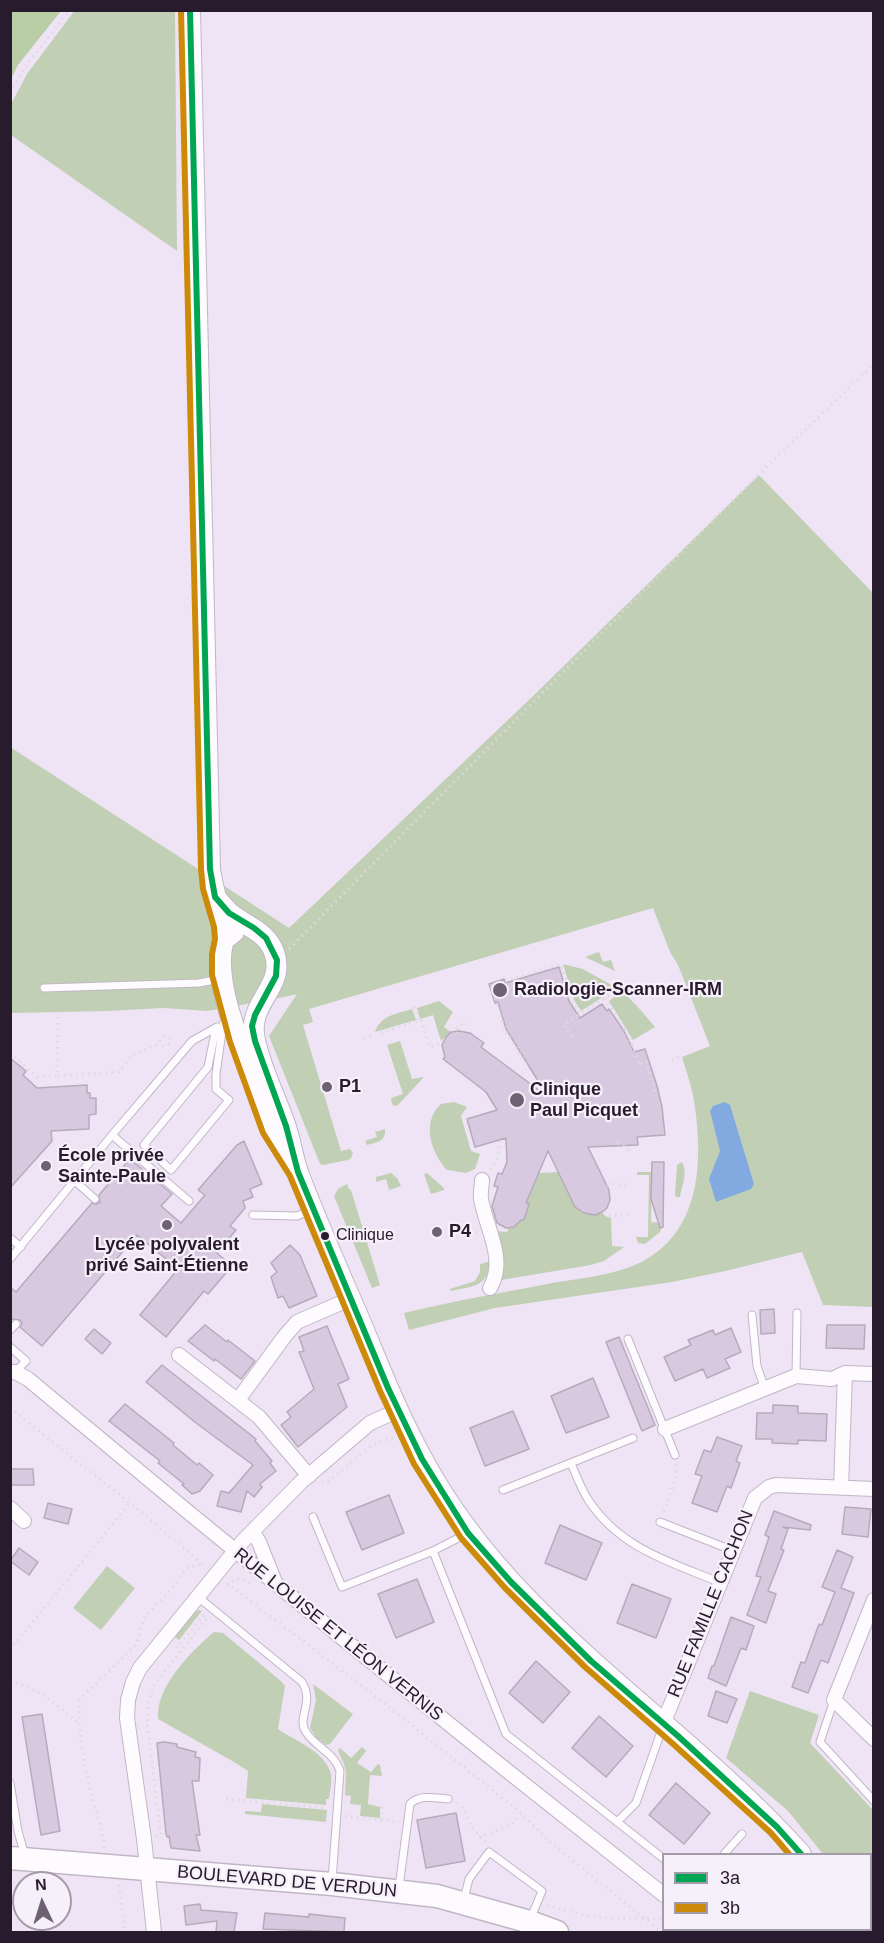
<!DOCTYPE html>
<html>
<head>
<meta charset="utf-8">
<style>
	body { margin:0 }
	#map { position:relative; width:884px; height:1943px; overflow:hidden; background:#efe4f5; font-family:Arial,sans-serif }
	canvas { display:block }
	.frame { position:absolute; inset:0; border:12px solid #271b2d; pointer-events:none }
	.legend { position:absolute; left:662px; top:1853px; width:210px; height:78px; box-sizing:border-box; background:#f6f0fa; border:2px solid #a39ba8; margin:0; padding:8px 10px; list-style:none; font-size:18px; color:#271b2d }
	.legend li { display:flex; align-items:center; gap:12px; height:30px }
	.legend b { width:30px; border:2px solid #a39ba8 }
	.north { position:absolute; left:12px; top:1871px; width:60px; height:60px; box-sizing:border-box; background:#f6f0fa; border:2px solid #a39ba8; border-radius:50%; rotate:356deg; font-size:16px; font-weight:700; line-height:24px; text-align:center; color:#271b2d }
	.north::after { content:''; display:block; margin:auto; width:21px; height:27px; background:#6d6173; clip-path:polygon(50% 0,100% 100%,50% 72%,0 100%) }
</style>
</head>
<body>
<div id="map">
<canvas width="884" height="1943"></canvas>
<div class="frame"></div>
<ul class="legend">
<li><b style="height:8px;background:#00a651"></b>3a</li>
<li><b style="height:8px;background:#cd8a09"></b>3b</li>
</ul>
<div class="north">N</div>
</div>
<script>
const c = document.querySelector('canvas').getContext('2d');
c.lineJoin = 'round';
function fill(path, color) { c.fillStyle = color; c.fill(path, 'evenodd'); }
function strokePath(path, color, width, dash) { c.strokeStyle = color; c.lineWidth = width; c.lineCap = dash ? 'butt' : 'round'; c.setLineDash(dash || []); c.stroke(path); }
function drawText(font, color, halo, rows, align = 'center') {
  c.font = font + ' Arial,sans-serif'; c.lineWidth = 4.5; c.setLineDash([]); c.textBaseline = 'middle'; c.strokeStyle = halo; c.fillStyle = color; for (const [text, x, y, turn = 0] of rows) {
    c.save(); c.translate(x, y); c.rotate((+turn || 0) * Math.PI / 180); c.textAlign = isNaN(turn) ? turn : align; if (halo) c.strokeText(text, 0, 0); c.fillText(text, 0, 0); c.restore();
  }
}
const green = new Path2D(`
	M75 10 175 11 177 251 11 135V104L27 74Z
	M759 475 873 593V1307L823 1305 802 1252 730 1270 672 1282 495 1308 409 1330 404 1313C453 1301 502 1293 552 1283 582 1278 618 1275 645 1260 702 1228 703 1158 694 1101 692 1086 686 1071 682 1057L710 1046 678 965 670 952 653 908 309 1009 313 1022 303 1025 341 1151 350 1149 353 1153 351 1158 348 1160 323 1165 320 1164 269 1036 297 994 280 998 207 1011 163 1008 109 1011 11 1013 10 747 289 928 531 698Z
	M599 952 603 962 611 960 615 971 585 957Z
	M563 964 583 969 617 988 581 1011 574 1000Z
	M622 991 637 1006 655 1027 633 1040 609 1001Z
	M439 1001 453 1012 444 1027 451 1032 441 1041 433 1015 420 1019 417 1008Z
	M412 1009 416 1020 375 1032C381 1015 396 1014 412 1009Z
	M400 1041 412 1079 424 1077 398 1105 394 1106 392 1104 391 1098 403 1094 387 1045Z
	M454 1102 467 1107 461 1116 471 1151 480 1154 475 1169 466 1173 447 1170C431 1153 421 1122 441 1104Z
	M385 1129C386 1142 377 1142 367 1145L365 1141 377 1137 375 1132Z
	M682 1162C688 1172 682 1186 680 1197H676L675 1194 677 1165Z
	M558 1172 576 1208H578L591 1215 602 1212 605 1216 611 1218 612 1246 624 1247 604 1261 591 1265 501 1280C508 1264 500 1246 496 1231L506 1232 508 1231V1228L514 1227 521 1220H524L529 1204 526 1203 539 1173Z
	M637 1172H652L651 1222 663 1223 660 1232 645 1244 638 1243 636 1237H648L649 1175H637Z
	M391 1173 397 1178 401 1186 389 1190 386 1179 376 1182V1177Z
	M427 1173 444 1188V1190L431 1194 424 1174Z
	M347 1184 349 1189 351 1190 380 1285 372 1288 334 1196 338 1189Z
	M491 1261C487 1288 473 1286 450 1291V1289L475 1281 480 1272V1264Z
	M107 1566 135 1588 101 1630 73 1608Z
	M199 1610 202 1611 179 1640 174 1636 193 1613Z
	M214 1632 223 1633 281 1681 285 1686 278 1729C295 1741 327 1752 331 1775 332 1782 330 1791 329 1799H326V1805L246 1798 248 1771 234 1762 158 1719C155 1688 191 1651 214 1632Z
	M313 1684 353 1714 330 1744 326 1745 317 1738 310 1728 316 1700Z
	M750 1691 819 1715 810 1743 873 1810V1906L871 1905 870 1854H823L788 1811 726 1758Z
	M362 1747 366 1751 357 1763 371 1772 378 1764 380 1765 382 1776 370 1775 368 1804 380 1807V1818L360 1816 361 1805 350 1804 351 1796 345 1795 346 1772 344 1764 338 1751 340 1748 351 1758Z
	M262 1804 327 1810 326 1822 245 1814V1811L261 1812Z`);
const forest = new Path2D(`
	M11 10 61 11 18 65 11 79Z`);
const water = new Path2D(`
	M725 1102 730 1105 754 1184 751 1189 716 1202 709 1179 720 1151 710 1111 713 1106Z`);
const building = new Path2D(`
	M559 967 569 1001 580 1018 602 1004 607 1011 609 1009 624 1031 634 1052 645 1049 657 1086 662 1107 665 1135 637 1137 638 1145 588 1147 609 1190 610 1200 607 1208 602 1212 595 1215 584 1213 575 1207 548 1151 526 1203 529 1204 524 1220H521L514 1227 506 1228 497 1223 492 1206 498 1187 494 1186 498 1173 502 1174 507 1162 506 1138 475 1147 467 1119 497 1110 486 1092 443 1059 445 1057 442 1045 446 1037 451 1032 459 1031 470 1033 484 1043 481 1047 548 1097 506 1029 498 1002 495 1003 489 984 504 979 505 983Z
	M10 1058 26 1071 23 1075 37 1088 87 1085V1093H90V1098H96V1114L89 1115V1129L51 1131 52 1141 10 1188Z
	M244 1141 262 1184 250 1189 253 1197 243 1201 245 1208 230 1226 236 1230 217 1253 232 1266 208 1294 204 1291 166 1337 140 1315 178 1269 137 1235 42 1346 20 1327 22 1323 20 1320 10 1319V1287L16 1292 92 1203 96 1204 100 1202 99 1195 130 1159 172 1194 161 1206 181 1223 205 1195 198 1190 237 1145Z
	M652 1162H664L663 1227 660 1228 651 1199Z
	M290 1245 300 1255 317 1296 289 1308 283 1296 278 1298 271 1277 277 1272 271 1263Z
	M774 1309 775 1333 761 1334 760 1310Z
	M205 1325 227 1342 228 1340 255 1361 241 1379 215 1359 214 1361 188 1341Z
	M827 1325H865L864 1349 826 1348Z
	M327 1326 349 1379 338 1384 347 1407 298 1447 281 1425 291 1417 287 1412 314 1389 299 1352 304 1351 299 1337Z
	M731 1328 741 1352 725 1359 730 1368 707 1378 703 1369 675 1381 664 1357 691 1345 688 1340 713 1330 715 1335Z
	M94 1329 111 1343 102 1354 85 1339Z
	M619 1337 655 1425 642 1431 606 1342Z
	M162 1365 256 1439 255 1441 272 1461 270 1463 276 1471 260 1484 262 1487 254 1497 247 1491 241 1512 217 1506 221 1491 229 1493 253 1465 196 1423 146 1382Z
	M593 1378 609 1417 566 1433 551 1396Z
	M125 1404 174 1443 173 1445 197 1465 199 1463 213 1475 200 1491 192 1494 182 1485 184 1484 158 1463 160 1461 109 1421Z
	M773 1405 798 1406V1413L827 1414 826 1441 798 1440V1444L772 1443V1439H756L757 1413H773Z
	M513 1411 529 1449 485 1466 470 1428Z
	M717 1437 742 1446 736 1461 740 1463 731 1488 727 1486 717 1512 692 1503 702 1476 695 1474 704 1450 711 1452Z
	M10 1469H33L34 1485H10Z
	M389 1495 404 1533 362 1550 346 1512Z
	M48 1503 72 1509 68 1524 44 1518Z
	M845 1507 871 1509 868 1537 842 1534Z
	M774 1511 811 1525 810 1530 783 1527 788 1529 781 1549 784 1550 768 1591 776 1594 766 1623 747 1615 761 1577 756 1576 769 1537 765 1535Z
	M560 1525 602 1543 586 1580 545 1563Z
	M19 1548 38 1562 29 1575 10 1561Z
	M837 1550 853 1557 841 1588 854 1593 828 1663 821 1660 808 1693 792 1687 801 1662 805 1663 819 1624 822 1625 835 1592 822 1587Z
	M417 1579 434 1622 396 1638 378 1594Z
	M632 1584 671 1599 656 1638 617 1623Z
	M731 1617 754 1626 746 1650 741 1648 726 1686 708 1678 712 1666H714Z
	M536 1661 570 1692 543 1723 509 1693Z
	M716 1691 737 1699 727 1723 708 1716Z
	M42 1714 60 1831 41 1835 22 1717Z
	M599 1716 633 1746 606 1777 572 1748Z
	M164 1742 177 1744V1747L196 1752 195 1757 200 1758 199 1781H192L200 1835H196L200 1851 171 1848 169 1836 167 1837 166 1834 157 1743Z
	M676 1783 710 1813 684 1844 649 1815Z
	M456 1813 465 1861 426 1868 417 1820Z
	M200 1904 201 1910 237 1913 234 1932H216L217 1921 186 1925 184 1906Z
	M265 1913 309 1917V1914L345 1918 344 1932 263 1929Z`);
const path = new Path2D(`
	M10 92 26 66 70 10
	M289 949 757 476 874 364
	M605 998 626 1031 640 1064 638 1065
	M414 1007 418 1021
	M58 1017 57 1076 119 1072 132 1055 160 1043
	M381 1033 421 1020 430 1047 442 1043
	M457 1034 455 1032 465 1020
	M160 1041a5 5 0 1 1 10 0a5 5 0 1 1-10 0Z
	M572 1037 564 1025 580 1014
	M364 1038 374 1035
	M10 1053 37 1077 57 1076
	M672 1060 683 1056
	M526 1064 505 1030 491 985 558 965H561L571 1000 580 1014 626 985
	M640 1064 647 1062 655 1092
	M618 1142 632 1152
	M491 1170 498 1157 499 1141
	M607 1186 612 1184 631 1185
	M605 1211 608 1215H631
	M464 1236 478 1232
	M10 1408 130 1503 205 1566
	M322 1483 329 1481 373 1444 394 1438
	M664 1512 677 1473 676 1463
	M227 1583 379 1699 521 1813 551 1843 661 1932
	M227 1585 237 1579 247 1581 253 1585
	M176 1648 205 1614
	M10 1650 130 1503
	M10 1681C42 1691 55 1702 79 1724
	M226 1799 328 1808
	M457 1803 463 1808 472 1828 487 1843
	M345 1816 399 1822
	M381 1820 382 1807 385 1804
	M156 1836 161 1835 147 1722 148 1701 155 1684 207 1618
	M479 1837 510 1826 521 1813
	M104 1848C104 1830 95 1811 91 1793 84 1763 78 1732 79 1700L136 1645 145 1616 168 1593 187 1568 202 1564
	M119 1885 125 1932
	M547 1905 587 1916 611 1918 661 1919 664 1921
	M675 1930 679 1932`);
const lane = new Path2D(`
	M44 988 199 983 220 979
	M216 1028 208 1067 144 1145 171 1170 229 1100 216 1089V1074L223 1024
	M112 1135 189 1201
	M75 1181 95 1199
	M253 1215 297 1216 311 1210
	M10 1238 21 1247
	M10 1259 112 1135 192 1041 217 1027
	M752 1315 757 1366 765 1389
	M10 1330 16 1324
	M628 1339 675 1455
	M10 1347 26 1361 15 1372
	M796 1376 797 1313
	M571 1463C576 1475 581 1489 589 1501 621 1549 671 1562 721 1583
	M503 1490 633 1438
	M313 1517 342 1587 433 1551 468 1533
	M660 1522 734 1551
	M433 1551 506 1734 664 1859
	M198 1597 302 1682C315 1703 296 1718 306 1732 316 1748 334 1752 340 1771L332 1881
	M834 1700 820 1742 874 1801
	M10 1783 18 1831 25 1856
	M617 1822 636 1803 663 1726
	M724 1854 742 1834
	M399 1887 410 1804C420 1794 435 1798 448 1799
	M464 1899 469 1879 489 1852 542 1891 530 1920`);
const street = new Path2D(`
	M482 1180C482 1186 480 1193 481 1199 486 1228 507 1260 490 1288
	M179 1355 259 1417 309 1476
	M10 1372H15L28 1379C237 1554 449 1726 664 1895
	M238 1400 284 1337 297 1322 350 1299
	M665 1429 796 1376 832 1379 845 1373
	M841 1488 845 1373 874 1374
	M10 1508 24 1521
	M253 1532 259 1542 275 1582
	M874 1600 834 1700 874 1739
	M663 1724 755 1498 769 1487 776 1485 874 1489
	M707 1930 710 1932
	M154 1932 144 1839 127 1718 128 1700 133 1682 140 1668 243 1541 301 1482 370 1423 399 1410`);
const secondary = new Path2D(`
	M190 10 210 869C213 893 223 915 224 940
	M215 897C220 902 225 909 231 914 247 927 266 931 274 952 287 988 246 1001 255 1040 261 1069 275 1096 285 1124 291 1141 293 1159 299 1175 318 1225 340 1274 361 1323 380 1368 398 1415 422 1458 511 1625 679 1717 801 1854
	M234 932 224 940C212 977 238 1039 251 1074 257 1092 263 1110 270 1127 274 1136 281 1146 287 1155
	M858 1930 860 1932`);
const primary = new Path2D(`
	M10 1858 332 1884 437 1896 530 1922 557 1932`);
const bus1 = new Path2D(`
	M190 10 210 869 215 897 229 913 254 928 266 938 277 960 276 976 255 1015 252 1026 255 1041 286 1126 298 1172 388 1388 422 1459 468 1533 511 1582 591 1661 678 1736 777 1827 801 1854`);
const bus2 = new Path2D(`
	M181 10 201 869 203 889 214 927 215 939 212 954V975L230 1042 263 1133 290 1176 380 1391 414 1464 461 1538 505 1588 585 1667 672 1743 771 1833 789 1854`);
const markers = [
	[500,990,8,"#6d6173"],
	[327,1087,6,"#6d6173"],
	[517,1100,8,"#6d6173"],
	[46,1166,6,"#6d6173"],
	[167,1225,6,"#6d6173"],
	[437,1232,6,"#6d6173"],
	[325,1236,5,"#271b2d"]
];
const busNames = [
	["Clinique",336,1236]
];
const poiNames = [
	["Radiologie-Scanner-IRM",514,990],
	["P1",339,1087],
	["Clinique",530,1090],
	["Paul Picquet",530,1111],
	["École privée",58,1156],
	["Sainte-Paule",58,1177],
	["P4",449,1232],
	["Lycée polyvalent",167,1245,"center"],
	["privé Saint-Étienne",167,1266,"center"]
];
const streetNames = [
	["RUE FAMILLE CACHON",711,1604,-68],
	["RUE LOUISE ET LÉON VERNIS",338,1635,39],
	["BOULEVARD DE VERDUN",287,1882,5]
];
fill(green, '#c1d0b5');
fill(forest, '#b9cea7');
fill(water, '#82aae1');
fill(building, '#d8c9e1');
strokePath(building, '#b5abbb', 1.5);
strokePath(lane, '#c1b6c7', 9);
strokePath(street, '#c1b6c7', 16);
strokePath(secondary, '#c1b6c7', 22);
strokePath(primary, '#c1b6c7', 25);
strokePath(path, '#dddadf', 3, [1.5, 4.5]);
strokePath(lane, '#fdfbfe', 7);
strokePath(street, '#fdfbfe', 14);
strokePath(secondary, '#fdfbfe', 20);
strokePath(primary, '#fdfbfe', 22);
strokePath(bus1, '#00a651', 6);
strokePath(bus2, '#cd8a09', 6);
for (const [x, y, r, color] of markers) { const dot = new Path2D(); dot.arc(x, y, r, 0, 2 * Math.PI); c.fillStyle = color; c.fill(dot); strokePath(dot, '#f6f0fa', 2); }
drawText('16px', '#271b2d', '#f6f0fa', busNames, 'left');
drawText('bold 18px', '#271b2d', '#f6f0fa', poiNames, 'left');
drawText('18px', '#271b2d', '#f6f0fa', streetNames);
</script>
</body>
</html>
